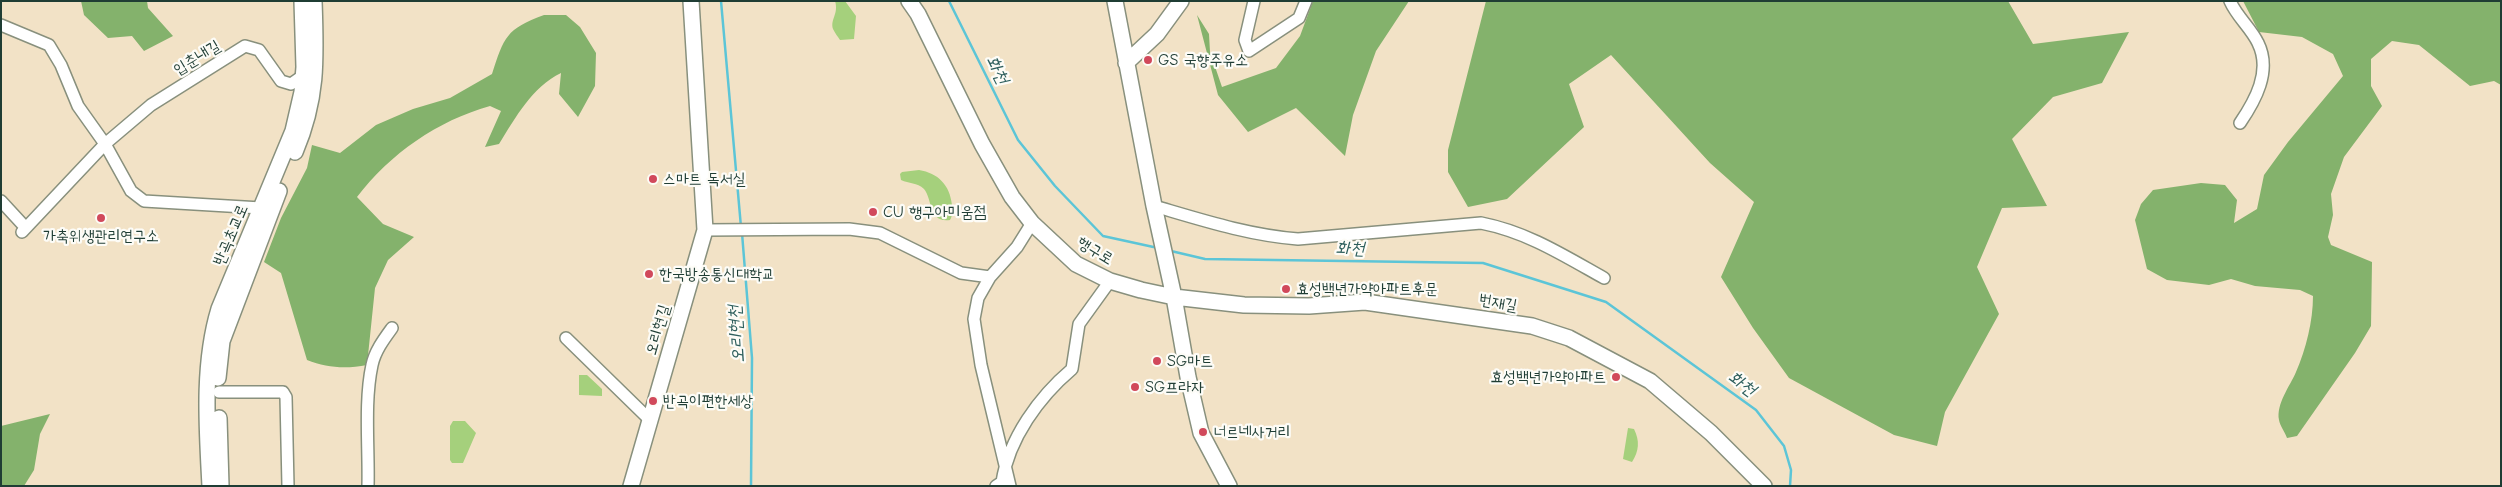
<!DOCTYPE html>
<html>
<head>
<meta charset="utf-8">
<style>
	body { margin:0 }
	#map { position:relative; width:2502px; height:487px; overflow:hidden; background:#f2e2c6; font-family:"Comic Neue",sans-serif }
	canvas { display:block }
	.frame { position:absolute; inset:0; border:2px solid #1f3d34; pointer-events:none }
</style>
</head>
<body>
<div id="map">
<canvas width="2502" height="487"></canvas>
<div class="frame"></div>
</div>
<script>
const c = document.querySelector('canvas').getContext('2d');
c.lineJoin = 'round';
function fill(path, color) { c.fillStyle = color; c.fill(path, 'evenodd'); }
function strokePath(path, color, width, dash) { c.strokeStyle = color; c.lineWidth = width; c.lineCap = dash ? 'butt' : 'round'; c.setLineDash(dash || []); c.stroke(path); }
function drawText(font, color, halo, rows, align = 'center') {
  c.font = font + ' "Comic Neue","Poor Story",sans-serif'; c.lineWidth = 4.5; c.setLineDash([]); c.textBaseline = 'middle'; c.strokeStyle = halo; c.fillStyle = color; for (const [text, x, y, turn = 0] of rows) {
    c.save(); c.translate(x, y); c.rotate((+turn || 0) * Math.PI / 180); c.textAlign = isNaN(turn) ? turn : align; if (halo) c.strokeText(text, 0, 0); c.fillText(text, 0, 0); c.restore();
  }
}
const green = new Path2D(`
	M835 1H845L856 16 854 39 840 40C838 37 835 33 833 29 830 19 839 14 835 1Z
	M919 170C938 173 950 185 952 205 952 211 953 215 950 220 928 223 933 200 924 189 917 182 909 184 901 180L900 174 902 172Z
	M579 375H587L602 389V396L579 395Z
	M453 421H465L476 433 463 463H452L450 460V426Z
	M1628 428 1634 429C1640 441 1639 451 1632 462L1623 459Z`);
const forest = new Path2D(`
	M81 1H147L148 8 173 36 144 51 132 36 108 38 84 15Z
	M1313 1H1409L1376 51 1353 115 1345 156 1296 108 1248 132 1218 95 1197 15 1209 34 1210 52 1222 87 1276 68 1300 36Z
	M1486 1H2008L2033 44 2129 32 2102 83 2053 97 2012 139 2047 206 2002 208 1977 267 1999 314 1945 412 1937 446 1894 435 1789 378 1753 328 1721 277 1754 202 1710 163 1611 55 1569 84 1584 127 1507 199 1468 207 1448 172V150Z
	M2243 1H2501V85L2494 81 2470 86 2419 45 2392 41 2371 59V86L2382 106 2344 157 2331 194 2333 215 2328 237 2331 245 2372 262 2371 326 2355 353 2297 436 2287 438C2285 432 2280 426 2279 420 2276 404 2290 386 2296 372 2306 349 2313 321 2313 296L2300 290 2255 286 2231 279 2209 285 2167 280 2147 269 2135 220 2141 204 2153 190 2201 183 2225 185 2237 200 2234 223 2257 209 2264 175 2288 142 2343 76 2333 54 2302 37 2259 32Z
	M544 15H566L580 27 596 53 595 86 578 117 559 94 561 73C532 87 516 117 499 144L485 147 501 111 490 106C437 121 391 153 357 197L383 224 414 237 388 260 375 288 367 365C346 369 327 368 307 360L281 273 264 262 281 218 307 168 312 145 340 153 376 125 413 109 450 98 492 74C504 37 506 29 544 15Z
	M50 414 40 434 34 470 24 486H1V426Z`);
const stream = new Path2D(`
	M721 1 741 227
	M949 1 1018 140 1055 186 1103 236 1158 248
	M742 233 752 358 751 486
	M1171 251 1205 259 1483 263 1606 302 1756 410 1784 446 1791 470 1790 486`);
const street = new Path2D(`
	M1254 1 1245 40 1249 51 1299 18 1306 1
	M2230 1C2237 17 2251 28 2258 43 2272 71 2255 101 2240 123
	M1 25 49 45 61 65 78 106 105 144 131 191 144 201 261 208
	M1 201 25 227
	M1154 206C1202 220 1248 235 1298 239L1481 223C1527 232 1563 255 1604 278
	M705 230 849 229 880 233 961 273 990 277 1017 247 1032 223
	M22 232 105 144 151 105 245 46 259 50 281 81 291 84 304 75
	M990 277 978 298 974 319 981 365 1010 486
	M566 338 650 420
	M219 392H283L286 397 288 486
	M368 486C369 448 364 402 372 365 375 351 384 339 392 328
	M996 486 1002 482C1009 438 1039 397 1072 369L1079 324 1110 281`);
const secondary = new Path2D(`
	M909 1 918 14 982 144 1012 197 1032 223 1076 264 1110 281 1141 290 1174 297 1244 305 1309 306 1365 302 1532 326 1569 338 1650 381 1711 433 1764 486
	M1115 1 1154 206 1174 297 1188 377 1201 433 1229 486
	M1126 63 1157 34 1181 1
	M295 152C318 98 316 58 314 1
	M218 378 222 341 279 191
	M219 418 221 486
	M210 486C207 428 202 365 219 309L293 131 302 92 304 67 302 1
	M631 486 705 230 691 1`);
const markers = [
	[1148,60,5,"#d1495b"],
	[653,179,5,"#d1495b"],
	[873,212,5,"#d1495b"],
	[101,218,5,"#d1495b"],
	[649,274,5,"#d1495b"],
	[1286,289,5,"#d1495b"],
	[1157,361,5,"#d1495b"],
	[1616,377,5,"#d1495b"],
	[1135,387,5,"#d1495b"],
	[653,401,5,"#d1495b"],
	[1203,432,5,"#d1495b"]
];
const streetNames = [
	["입춘내길",197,58,-31],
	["반곡초교로",231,235,-67],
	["행구로",1095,251,31],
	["번재길",1498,303,10],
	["오리현길",658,330,-74]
];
const poiNames = [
	["GS 국향주유소",1158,60],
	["스마트 독서실",663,179],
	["CU 행구아미움점",883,212],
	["가축위생관리연구소",101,236,"center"],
	["한국방송통신대학교",659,274],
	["효성백년가약아파트후문",1296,289],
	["SG마트",1167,361],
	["효성백년가약아파트",1606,377,"right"],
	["SG프라자",1145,387],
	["반곡이편한세상",663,401],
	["너르네사거리",1213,432]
];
const waterNames = [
	["화천",997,70,63],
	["화천",1350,249,1],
	["오리현천",737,334,-94],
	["화천",1742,384,36]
];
fill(green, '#a5d07c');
fill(forest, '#84b26c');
strokePath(stream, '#5cc5d7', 2.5);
strokePath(street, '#88907d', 14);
strokePath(secondary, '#88907d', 18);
strokePath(street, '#fff', 11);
strokePath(secondary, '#fff', 15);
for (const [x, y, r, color] of markers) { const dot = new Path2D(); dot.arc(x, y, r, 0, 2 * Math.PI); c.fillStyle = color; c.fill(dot); strokePath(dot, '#fdfcf7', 2); }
drawText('16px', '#1f3d34', '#fdfcf7', streetNames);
drawText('16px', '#1f3d34', '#fdfcf7', poiNames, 'left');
drawText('italic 18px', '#2e5f5d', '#fdfcf7', waterNames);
</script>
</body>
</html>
